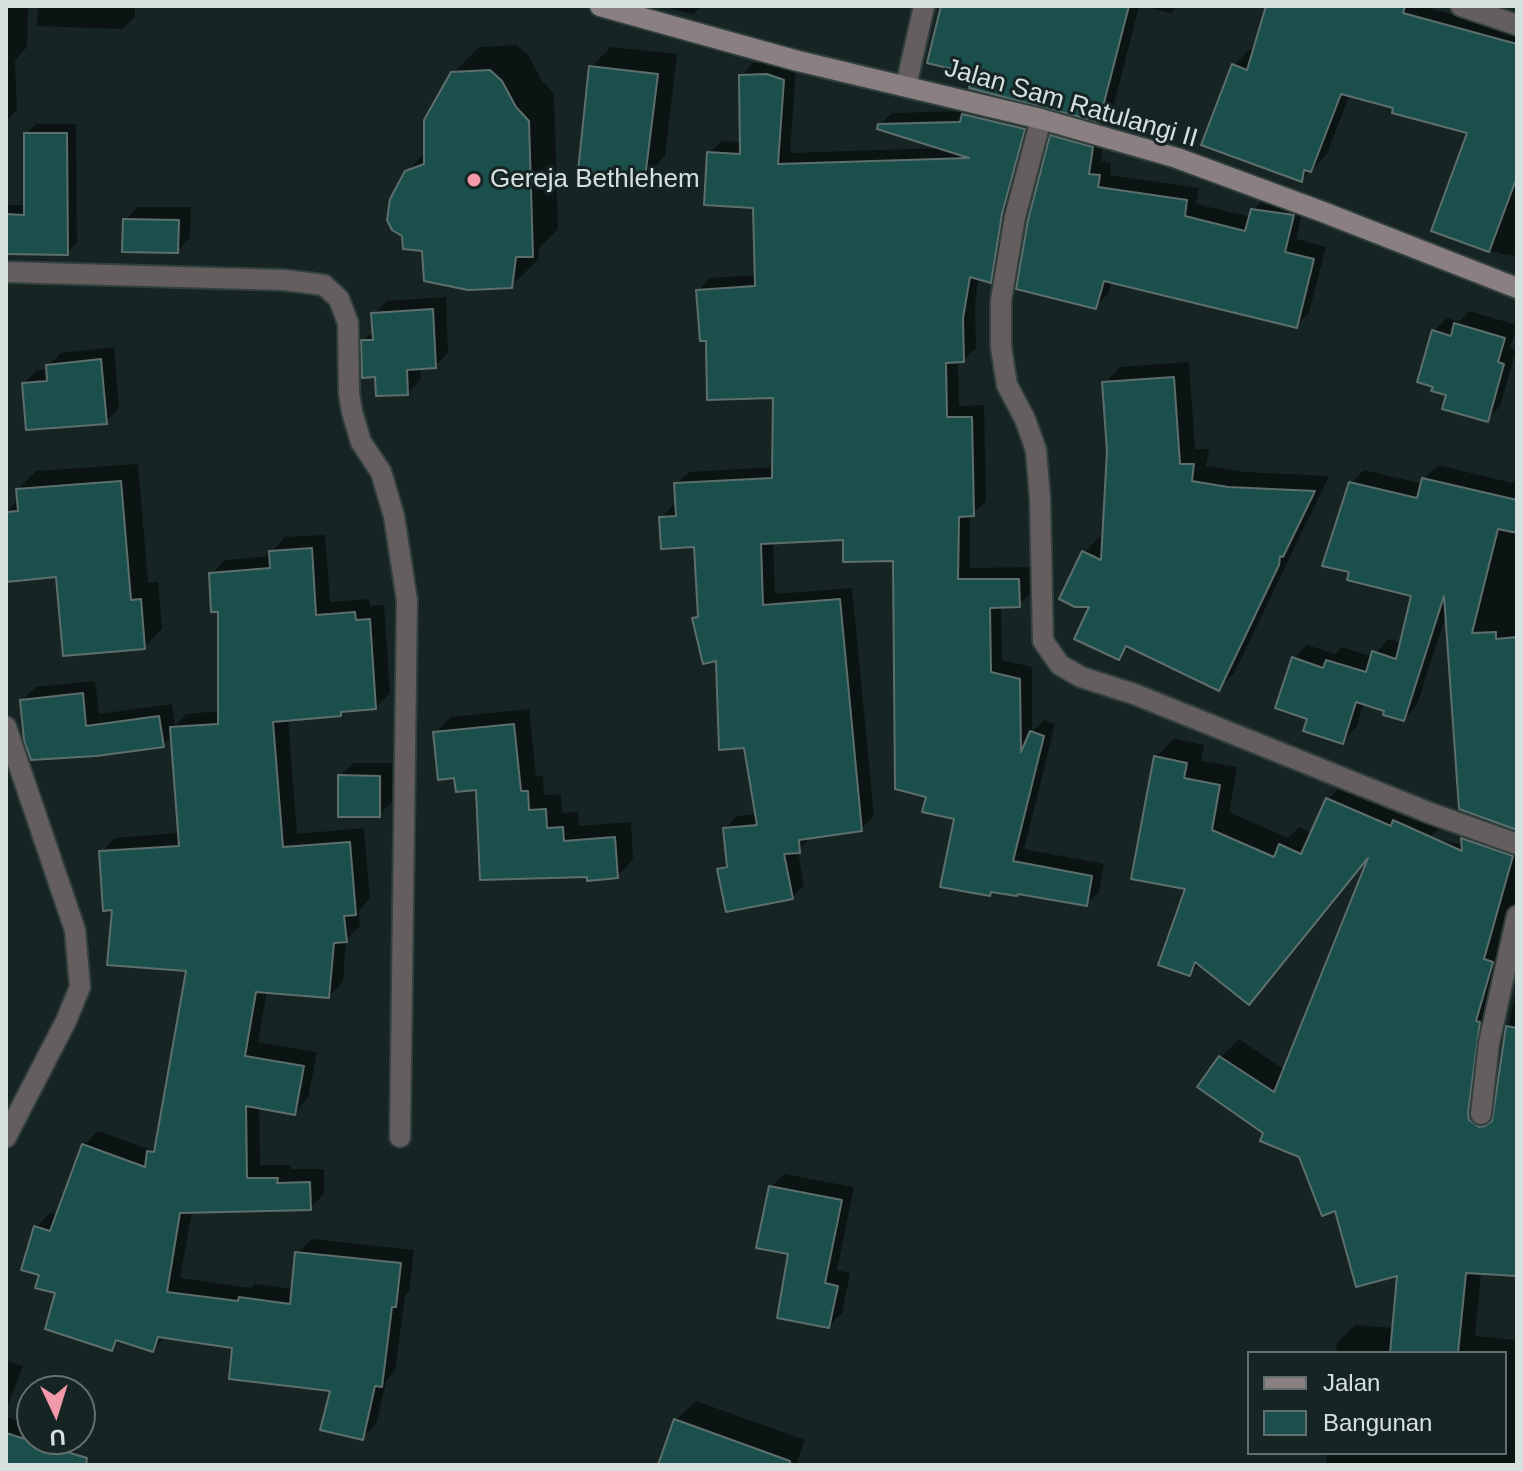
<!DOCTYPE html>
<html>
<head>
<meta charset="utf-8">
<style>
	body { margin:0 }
	#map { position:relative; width:1523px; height:1471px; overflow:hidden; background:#162524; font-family:Helvetica,sans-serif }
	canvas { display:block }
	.frame { position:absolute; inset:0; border:8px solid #d6e0df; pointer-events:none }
	.legend { position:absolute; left:1247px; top:1351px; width:260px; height:104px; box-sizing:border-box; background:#162524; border:2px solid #63706f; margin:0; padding:10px 14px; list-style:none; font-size:24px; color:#d6e0df }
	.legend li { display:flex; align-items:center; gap:16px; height:40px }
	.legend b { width:40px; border:2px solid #63706f }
	.north { position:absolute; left:16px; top:1375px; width:80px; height:80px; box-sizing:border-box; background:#162524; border:2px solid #63706f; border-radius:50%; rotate:176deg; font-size:22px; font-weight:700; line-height:32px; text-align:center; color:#d6e0df }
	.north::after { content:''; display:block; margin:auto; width:28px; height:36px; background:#f39aaa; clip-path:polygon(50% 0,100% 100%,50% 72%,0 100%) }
</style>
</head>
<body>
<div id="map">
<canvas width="1523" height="1471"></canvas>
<div class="frame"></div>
<ul class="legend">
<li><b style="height:10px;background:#8b8081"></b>Jalan</li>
<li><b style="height:22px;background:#1a4f4c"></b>Bangunan</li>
</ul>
<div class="north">U</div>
</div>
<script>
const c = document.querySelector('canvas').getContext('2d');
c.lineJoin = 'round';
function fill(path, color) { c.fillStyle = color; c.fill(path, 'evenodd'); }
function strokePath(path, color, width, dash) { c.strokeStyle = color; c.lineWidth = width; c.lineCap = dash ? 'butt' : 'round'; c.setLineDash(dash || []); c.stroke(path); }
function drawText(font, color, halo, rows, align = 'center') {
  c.font = font + ' Helvetica,sans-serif'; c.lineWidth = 6; c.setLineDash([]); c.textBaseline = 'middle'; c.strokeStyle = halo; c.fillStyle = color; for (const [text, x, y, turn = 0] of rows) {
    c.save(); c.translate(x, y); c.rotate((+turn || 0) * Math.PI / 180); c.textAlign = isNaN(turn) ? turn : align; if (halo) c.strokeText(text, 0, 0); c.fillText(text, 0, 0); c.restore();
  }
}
const shadow = new Path2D(`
	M6 6H28L27 47 15 60 17 110 6 121Z
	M38 6H135V17L122 29 37 26Z
	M660 6H702L693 14Z
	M944 6H1139L1114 104 1098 120 976 72Z
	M1142 6H1178L1171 13Z
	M1268 6H1420L1517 31V256L1502 254 1433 230 1470 131 1350 94 1327 154 1301 180 1234 65 1250 49 1255 51Z
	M517 45 528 55 542 81 554 94 558 229 539 248 538 260 511 286 424 250 406 172 426 152 452 74 479 47Z
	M611 47 677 54 665 156 645 176 591 67Z
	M753 63H780L796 68 790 153 941 148 880 125 892 113 968 111 1036 116 1003 268 990 280 979 278 975 304 976 348 964 360H958L959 406 984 405 986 502 970 515V568L1031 567V593L1019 605 1001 606 1002 660 1032 667V732L1044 720 1055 724 1024 849 1104 864 1099 892 1086 904 1018 892 994 890 990 894 956 818 928 795 895 559 845 537 773 541 775 594 852 588 874 816 861 829 811 836 798 852 804 885 792 897 720 870 728 861 725 829 737 816 757 814 746 746 718 658 694 619 699 614 696 545 661 518 673 505H678L676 484 689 472 774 467 775 396 708 339 698 291 710 278 757 275 755 206 709 153 722 141 742 142 741 76ZM970 120V124L916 125 908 122Z
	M36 124H76L77 243 67 253 11 252 6 257V205H26V134Z
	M1065 124 1104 135 1101 161 1111 163 1110 175 1199 188 1196 204 1251 217 1253 210 1265 197 1305 203 1296 239 1326 247 1309 313 1296 326 1112 281 1108 294 1096 306 1052 136Z
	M138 207H191L190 238 177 251 125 220Z
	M446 297 448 353 435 366 420 367 421 379 408 393 377 375 363 341 374 330 373 314 387 301Z
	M1469 311 1517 325 1510 348 1516 350 1500 406 1487 420 1448 394 1434 331 1447 318 1459 322Z
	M114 347 119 408 106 422 24 383 37 370 48 369V366L61 353Z
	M1189 362 1195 449H1209L1206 466 1245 472 1329 476 1234 673 1218 688 1130 646 1119 658 1092 605 1084 553 1099 537 1104 539 1109 451 1105 383 1120 367Z
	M138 464 148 583 158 582 162 629 144 647 58 575 6 580V512L19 499 18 489 36 471Z
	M1438 465 1512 483 1517 478V828L1447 612 1417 705 1404 719 1364 703 1356 728 1342 742 1310 717 1294 658 1307 645 1335 654 1342 647 1373 657 1388 639 1402 643 1414 594 1351 483 1364 470 1423 484 1424 479Z
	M325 535 330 602 369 599 370 606 384 605 390 693 375 708 345 710 340 714 288 718 297 834 364 828 370 899 359 910 360 926 346 940 343 982 329 996 267 991 258 1042 317 1052 308 1098 294 1113 259 1107 260 1165H291V1169H324V1194L310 1208 192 1211 180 1278 251 1288 255 1284 294 1289 297 1253 312 1239 414 1250 409 1291 405 1296 395 1371 387 1379 376 1424 362 1438 333 1389 235 1347 166 1336 152 1350 121 1339 112 1348 42 1274 36 1227 50 1213 58 1215 84 1145 98 1131 151 1150 158 1144 188 969 114 908 101 852 115 838 180 833 173 735 163 745 96 754 22 700 36 687 95 681 99 714 172 704 175 725 186 714 220 711V610L211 574 225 560 271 556V552L285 537Z
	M529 709 536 776H543L544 795 561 794 562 813 578 812 579 826 631 822 633 860 617 876 588 875 478 788 456 776 435 733 451 717Z
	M1174 739 1204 745 1201 761 1237 767 1229 812 1288 838 1299 827 1312 833 1328 799 1346 781 1444 824 1429 838 1517 856V914L1487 1102 1497 1109 1504 1045 1517 986V1274L1481 1272 1475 1336 1517 1340V1465H1326L1327 1453H1505V1353H1336L1337 1343 1355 1325 1394 1328 1400 1274 1337 1208 1301 1155 1200 1087 1221 1057 1239 1039 1285 1070 1369 859 1267 985 1249 1003 1200 963 1189 974 1187 888 1156 757Z
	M353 763H392V802L379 815 340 776Z
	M784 1174 854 1187 837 1270 850 1273 842 1313 829 1326 791 1253 771 1187Z
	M6 1360 23 1366 6 1410Z
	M696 1401 805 1440 796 1465H660L676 1420Z
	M6 1417 32 1425V1439H80L72 1465 6 1464Z`);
const building = new Path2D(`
	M941 6H1129L1099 122 969 88 973 74 927 63Z
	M1266 6H1405L1403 13 1517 44V177L1489 252 1431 231 1467 133 1392 113 1393 108 1341 94 1311 172 1304 170 1302 182 1201 145 1232 64 1247 70Z
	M589 66 658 74 645 178 578 171Z
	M490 70 502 81 516 107 529 121 533 257H516L512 288 468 290 424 281 422 251 403 249 402 236 392 230 387 220 390 199 405 171 424 164V120L451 72Z
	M767 74 784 80 778 164 969 158 877 129 878 124 960 122 962 114 1025 129 1002 214 991 283 970 277 963 318 964 362 946 363 947 417H972L974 516 959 517 958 579H1019L1020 607 990 608 991 672 1020 679 1021 752 1030 731 1044 736 1013 861 1092 876 1087 906 1018 894 1017 896 991 892 990 896 940 887 954 819 922 812 926 797 895 789 893 561 843 562V540L761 544 763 605 840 599 862 831 799 840 800 853 784 854 793 899 726 912 717 869 727 867 723 828 757 825 744 748 719 750 716 661 703 664 692 618 698 617 694 547 661 549 659 517 676 516 674 483 772 478 773 398 707 400 706 341H700L696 290 755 286 753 208 704 205 707 152 740 154 739 75Z
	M24 133H67L68 255 6 254V214L24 215Z
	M1050 135 1093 147 1089 174 1100 175 1098 187 1187 200 1185 216 1245 231 1251 209 1294 215 1285 252 1314 259 1297 328 1104 281 1096 309 1016 289 1028 220Z
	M123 219 179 220 178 253 122 252Z
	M433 309 436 368 407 370 408 395 376 396 375 377 362 378 361 340H373L371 313Z
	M1454 323 1505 338 1498 362 1504 364 1488 422 1442 409 1446 395 1431 391 1433 387 1417 382 1432 330 1451 336Z
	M101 359 107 424 26 430 22 383 47 381 46 365Z
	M1174 377 1180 464H1194L1192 481 1228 487 1315 491 1283 557 1280 556 1279 565 1219 691 1126 646 1119 660 1074 639 1089 607H1075L1059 599 1082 551 1101 560 1107 451 1102 382Z
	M1422 478 1517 500V533L1498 529 1472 633 1496 632V639L1517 637V830L1459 809 1444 596 1404 721 1383 715 1384 711 1356 702 1343 744 1303 731 1307 719 1275 708 1292 657 1323 668 1326 660 1366 672 1372 651 1396 659 1411 596 1347 580 1349 572 1322 566 1349 482 1417 498Z
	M121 481 131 600 141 599 145 649 63 656 56 577 6 582V512L18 511 16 489Z
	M312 548 316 615 355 612 356 620 370 619 376 709 341 712V716L273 722 283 847 350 842 356 915 344 916 347 942 334 943 329 998 256 992 245 1056 304 1066 295 1115 246 1106 247 1178H278L277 1183 310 1182 311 1210 180 1213 167 1292 238 1301 239 1297 290 1304 295 1252 401 1263 396 1307H392L382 1387 375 1386 363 1440 320 1430 330 1391 229 1379 232 1348 158 1337 153 1352 116 1340 112 1351 45 1329 55 1293 35 1288 39 1275 21 1270 34 1226 50 1231 82 1144 145 1167 147 1151 154 1152 186 971 107 965 112 910 103 911 99 851 179 846 170 727 218 724V612H211L209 573 270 568 269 551Z
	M83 693 86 726 159 716 164 747 96 756 31 760 24 740 20 700Z
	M514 724 521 791H528L529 810 546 809 547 828 563 827 564 841 615 837 618 878 587 881V877L480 880 476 790 456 792 454 778 438 780 433 732Z
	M1154 756 1187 763 1184 778 1220 785 1212 830 1274 857 1279 844 1301 854 1326 798 1391 826 1393 820 1462 851 1461 838 1513 856 1484 959 1493 962 1476 1021 1480 1022 1468 1113 1469 1120 1479 1127 1485 1126 1492 1121 1506 1026 1517 1028V1276L1466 1273 1458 1353H1390L1397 1276 1356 1287 1335 1211 1322 1216 1299 1157 1260 1141 1263 1133 1197 1087 1219 1056 1274 1092 1368 858 1249 1005 1195 962 1190 976 1158 965 1185 889 1131 879Z
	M338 775 380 776V817H338Z
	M769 1186 842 1200 825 1283 838 1286 829 1328 777 1318 788 1254 756 1248Z
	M674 1419 790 1461V1465H658Z
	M6 1433 87 1458 86 1465H6Z`);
const street = new Path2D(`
	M1461 6 1517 25
	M906 86 924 6
	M1041 119 1015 217 1001 300V347L1007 385 1025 419 1036 450 1040 499 1043 641 1060 665 1081 677 1134 694 1430 813 1517 844
	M6 272 284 280 324 285 339 299 348 323 349 393 352 412 361 442 381 472 394 516 407 600 400 1137
	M6 727 75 930 80 987 66 1021 6 1137
	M1481 1114 1489 1043 1517 916`);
const secondary = new Path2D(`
	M600 6 798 61 1041 119 1177 158 1323 212 1517 288`);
const markers = [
	[474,180,8,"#f39aaa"]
];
const streetNames = [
	["Jalan Sam Ratulangi II",1071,104,16]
];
const poiNames = [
	["Gereja Bethlehem",490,180]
];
fill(shadow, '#0007');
fill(building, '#1a4f4c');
strokePath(building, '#5d6f6d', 2);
strokePath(street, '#313f3e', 24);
strokePath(secondary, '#313f3e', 24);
strokePath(street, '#655e5f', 20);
strokePath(secondary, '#8b8081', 20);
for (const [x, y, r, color] of markers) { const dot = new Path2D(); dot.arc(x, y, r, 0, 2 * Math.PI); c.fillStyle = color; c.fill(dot); strokePath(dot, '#162524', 3); }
drawText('26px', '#d6e0df', '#162524', streetNames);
drawText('26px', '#d6e0df', '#162524', poiNames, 'left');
</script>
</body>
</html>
